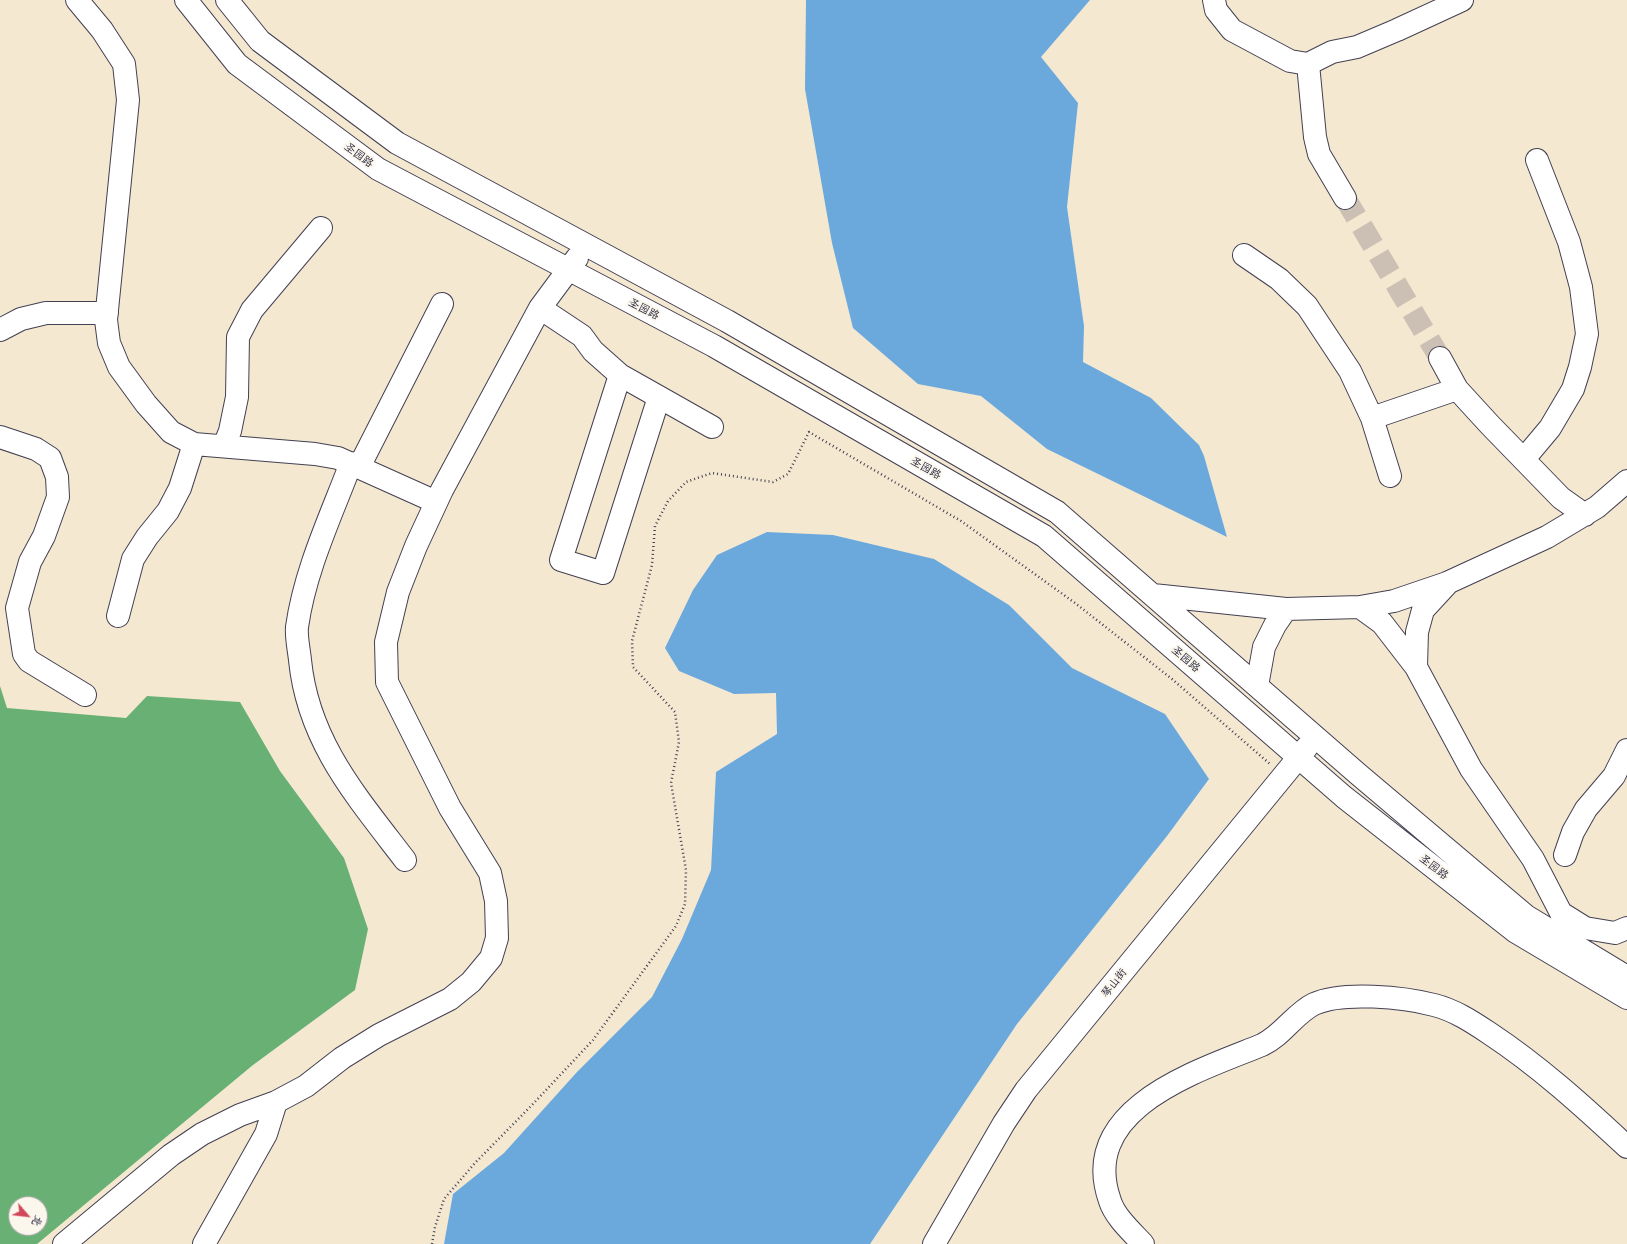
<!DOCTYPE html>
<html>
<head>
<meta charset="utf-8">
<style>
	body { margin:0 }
	#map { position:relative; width:1627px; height:1244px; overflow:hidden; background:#f5e8d1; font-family:Mali,"LXGW WenKai TC",sans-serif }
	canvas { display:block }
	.north { position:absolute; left:8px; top:1196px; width:40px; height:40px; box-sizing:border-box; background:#fbf7ec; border:1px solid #a4a2a5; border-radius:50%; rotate:118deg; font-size:11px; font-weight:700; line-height:16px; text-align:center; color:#22223b }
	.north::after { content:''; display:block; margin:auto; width:14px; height:18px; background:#d1495b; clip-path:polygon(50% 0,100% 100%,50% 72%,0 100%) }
</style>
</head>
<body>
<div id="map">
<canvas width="1627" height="1244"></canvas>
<div class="north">北</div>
</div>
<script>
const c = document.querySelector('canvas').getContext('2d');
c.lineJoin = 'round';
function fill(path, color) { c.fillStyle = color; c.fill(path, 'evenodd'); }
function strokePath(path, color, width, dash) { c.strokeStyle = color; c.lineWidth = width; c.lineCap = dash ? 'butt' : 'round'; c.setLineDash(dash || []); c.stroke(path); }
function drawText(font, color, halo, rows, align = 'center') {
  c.font = font + ' Mali,"LXGW WenKai TC",sans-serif'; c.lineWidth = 4; c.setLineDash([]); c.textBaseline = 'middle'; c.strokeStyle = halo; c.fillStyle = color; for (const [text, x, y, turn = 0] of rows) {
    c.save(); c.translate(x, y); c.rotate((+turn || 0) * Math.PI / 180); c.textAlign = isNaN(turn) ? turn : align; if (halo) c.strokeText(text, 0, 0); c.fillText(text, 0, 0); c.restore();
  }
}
const forest = new Path2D(`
	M0 686 7 708 126 718 147 696 240 702 280 771 344 858 368 929 355 990 253 1065 37 1244H0ZM16 1204H40V1228H16Z`);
const water = new Path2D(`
	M806 0H1090L1041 57 1078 103 1067 207 1084 326 1083 362 1151 398 1199 445 1204 456 1227 537 1047 449 981 396 918 384 853 328 832 243 805 89Z
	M767 532 833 535 934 559 1009 605 1072 668 1165 714 1209 779 1167 836 1017 1024 870 1244H444L453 1194 504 1153 577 1072 652 997 682 939 711 870 716 772 777 734 776 693 734 694 679 671 665 648 693 590 717 555Z`);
const minorTunnel = new Path2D(`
	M1345 198 1440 358`);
const path = new Path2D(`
	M432 1244 435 1227 444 1199 475 1163 532 1105 593 1040 676 926 685 904 686 870 671 783 679 742 675 712 633 667 632 641 652 565 655 526 668 501 686 482 712 473 773 482 788 474 809 432 961 521 1075 603 1172 679 1270 764`);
const minor = new Path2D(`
	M77 0 102 30 124 64 128 100 106 320 109 343 119 367 146 404 171 432 194 444 315 454 338 458 436 502
	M186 0 237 64 378 169 714 346 1044 536 1344 797 1516 932 1627 998
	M227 0 260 41 397 143 727 321 1057 512 1358 774 1526 916 1627 977
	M1214 0 1216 10 1232 30 1290 61 1308 64 1332 52 1357 47 1397 30 1462 0
	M1308 64 1315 137 1319 154 1345 198
	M1244 255 1279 279 1307 306 1350 371 1372 418 1390 476
	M540 308 582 336 593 351 620 375 561 560 603 573 659 397 620 375
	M0 330 21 319 46 313H107
	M1440 358 1457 389 1490 425 1561 498 1585 515
	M659 397 712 427
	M1372 418 1457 389
	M0 437 36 449 50 458 57 477 58 497 44 536 30 562 17 608 24 654 29 661 85 695
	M224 446 230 431 237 397 238 337 252 310 321 228
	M1524 459 1550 428 1573 389 1580 367 1587 334 1581 287 1569 242 1537 160
	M351 463C331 516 305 570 297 627 296 637 299 650 300 660 308 742 357 797 405 860
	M359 467 442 304
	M1153 595 1286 609 1360 607 1394 601 1447 583 1547 537 1597 507 1627 481
	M1360 607 1382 623 1416 667 1471 769 1533 859 1561 913 1585 928 1615 933 1627 928
	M118 616 133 559 147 537 168 511 180 488 194 444
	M1416 667 1417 632 1423 610 1447 584
	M1257 686 1264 647 1275 625 1286 609
	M1565 855 1573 832 1586 809 1614 776 1627 750
	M64 1244 171 1155 202 1134 240 1115 276 1102 306 1086 342 1058 379 1035 450 999 471 982 491 958 497 938 496 901 490 873 450 808 387 682 386 642 398 592 416 546 442 490 540 308 577 258
	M204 1244 266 1134 276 1102
	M934 1244 1004 1123 1026 1090 1307 747
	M1143 1244C1132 1232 1115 1217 1110 1201 1077 1108 1198 1071 1262 1045 1282 1036 1295 1013 1314 1004 1342 991 1404 997 1434 1005 1454 1010 1471 1021 1489 1033 1539 1066 1583 1106 1627 1147`);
const streetNames = [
	["圣园路",359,155,37],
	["圣园路",644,309,28],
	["圣园路",926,468,30],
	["圣园路",1186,659,41],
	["圣园路",1434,867,38],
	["琴山街",1114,983,-51]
];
fill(forest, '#69b074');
fill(water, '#6ba9dd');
strokePath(minorTunnel, '#cbc0b3', 22, [22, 11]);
strokePath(minor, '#424052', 24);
strokePath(path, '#424052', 2.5, [1, 3]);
strokePath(minor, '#fff', 22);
drawText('11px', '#22223b', '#fbf7ec', streetNames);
</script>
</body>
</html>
